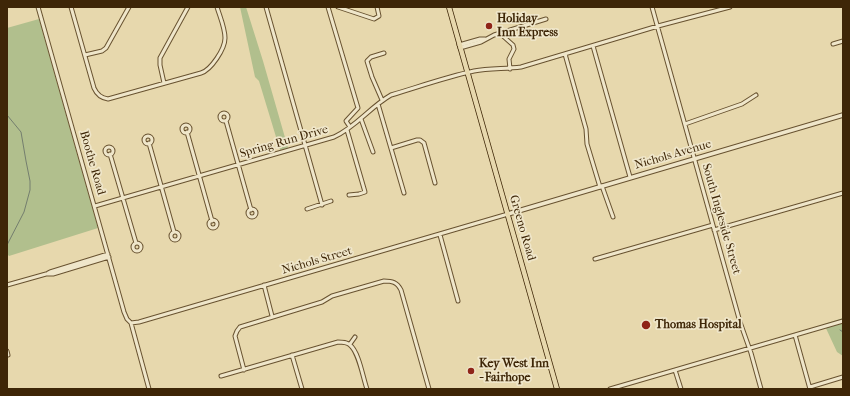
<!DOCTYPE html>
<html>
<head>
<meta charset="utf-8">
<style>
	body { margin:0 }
	#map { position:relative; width:850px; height:396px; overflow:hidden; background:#e7d8ad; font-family:"IM FELL French Canon",serif }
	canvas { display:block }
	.frame { position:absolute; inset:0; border:8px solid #3e2607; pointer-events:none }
</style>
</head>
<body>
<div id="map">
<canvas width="850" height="396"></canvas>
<div class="frame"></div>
</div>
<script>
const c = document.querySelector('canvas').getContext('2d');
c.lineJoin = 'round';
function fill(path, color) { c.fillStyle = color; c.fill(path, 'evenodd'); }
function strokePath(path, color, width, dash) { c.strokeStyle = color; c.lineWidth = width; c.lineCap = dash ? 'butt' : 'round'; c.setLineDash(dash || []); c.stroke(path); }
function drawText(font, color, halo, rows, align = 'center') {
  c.font = font + ' "IM FELL French Canon",serif'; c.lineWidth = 3.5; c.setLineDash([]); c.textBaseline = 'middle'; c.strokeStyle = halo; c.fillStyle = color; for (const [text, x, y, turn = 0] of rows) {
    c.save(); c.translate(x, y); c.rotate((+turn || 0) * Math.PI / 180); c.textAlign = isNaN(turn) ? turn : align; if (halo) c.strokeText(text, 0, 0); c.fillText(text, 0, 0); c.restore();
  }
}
const green = new Path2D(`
	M240 7H246L263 61 288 148 280 150 259 81 255 77Z
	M39 19 98 228 9 256 7 254V28Z
	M843 318V356L837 352 824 324Z`);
const stream = new Path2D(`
	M7 115 21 132 26 161 30 181V190L24 212 7 245
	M840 330 843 332`);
const minor = new Path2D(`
	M38 7 124 312 127 319 131 323
	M71 7 94 88C97 95 101 98 108 99L201 73C211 70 225 49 225 38 225 28 220 17 217 7
	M266 7 322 205
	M328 7 358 108 346 121 350 127
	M338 7 374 19 379 16 377 7
	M652 7 740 322 751 353 761 389
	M503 32 504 37 513 45 514 49 509 59 510 69
	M833 44 843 41
	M459 45 480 39H485
	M593 46 630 177
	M460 48 481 42 494 35 546 19
	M565 54 586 129 587 144 600 187
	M85 55 102 51 106 48 129 7
	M164 83 160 65V58L188 7
	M382 100 372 77 367 61 371 57 384 53
	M378 104 404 193
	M220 117a4 4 0 1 1 8 0a4 4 0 1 1-8 0Z
	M361 119 373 152
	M226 121 251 210
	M685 124 742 104 756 95
	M182 129a4 4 0 1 1 8 0a4 4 0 1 1-8 0Z
	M347 130 365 192 359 194 349 195
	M187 132 212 221
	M144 140a4 4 0 1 1 8 0a4 4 0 1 1-8 0Z
	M149 143 174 232
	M105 151a4 4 0 1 1 8 0a4 4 0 1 1-8 0Z
	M391 148 417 140H420L424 143 435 183
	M110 154 136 243
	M602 186 613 217
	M95 206 334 137C356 127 370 107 391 95 418 87 446 77 474 71 489 68 505 69 521 67L658 26 730 7
	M307 209 331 201
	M248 213a4 4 0 1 1 8 0a4 4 0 1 1-8 0Z
	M209 224a4 4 0 1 1 8 0a4 4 0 1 1-8 0Z
	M714 230 843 193
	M171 236a4 4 0 1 1 8 0a4 4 0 1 1-8 0Z
	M440 235 458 301
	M133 247a4 4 0 1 1 8 0a4 4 0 1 1-8 0Z
	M595 259 713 225
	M48 273 50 272 108 254
	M7 285 46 274H53L109 257
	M264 285 272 316
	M131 323 139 322 508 214
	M131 323 149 389
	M795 335 810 389
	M350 344 355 337
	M7 351 8 355
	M292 355 302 389
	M244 370 235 336 237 331 240 327 322 302 332 296 384 281C392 281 397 282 401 290L429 389
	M675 370 681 389
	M221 376 338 342C343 342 347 342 350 345 359 352 363 378 367 389
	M810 387 843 377
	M610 389 843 321`);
const tertiary = new Path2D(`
	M508 214 843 115`);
const primary = new Path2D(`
	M449 7 557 389`);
const markers = [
	[489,26,4,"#8f2418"],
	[646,325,5,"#8f2418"],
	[471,371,4,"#8f2418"]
];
const poiNames = [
	["Holiday",497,19],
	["Inn Express",497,33],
	["Thomas Hospital",655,325],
	["Key West Inn",479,364],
	["- Fairhope",479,378]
];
const streetNames = [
	["Spring Run Drive",284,142,-16],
	["Nichols Avenue",673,155,-16],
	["Boothe Road",92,163,74],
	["South Ingleside Street",721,219,74],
	["Greeno Road",522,228,74],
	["Nichols Street",317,261,-16]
];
fill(green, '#b1bf8d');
strokePath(stream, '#747e6e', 1);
strokePath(minor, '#685230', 5);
strokePath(tertiary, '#685230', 5.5);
strokePath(primary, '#3e2607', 6);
strokePath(minor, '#efe6ca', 3);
strokePath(tertiary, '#efe6ca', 3.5);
strokePath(primary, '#e7d8ad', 4.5);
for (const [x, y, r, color] of markers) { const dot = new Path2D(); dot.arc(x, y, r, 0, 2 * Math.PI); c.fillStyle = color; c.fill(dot); strokePath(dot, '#efe6ca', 1.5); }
drawText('bold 12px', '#3e2607', '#efe6ca', poiNames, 'left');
drawText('12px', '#3e2607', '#efe6ca', streetNames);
</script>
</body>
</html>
